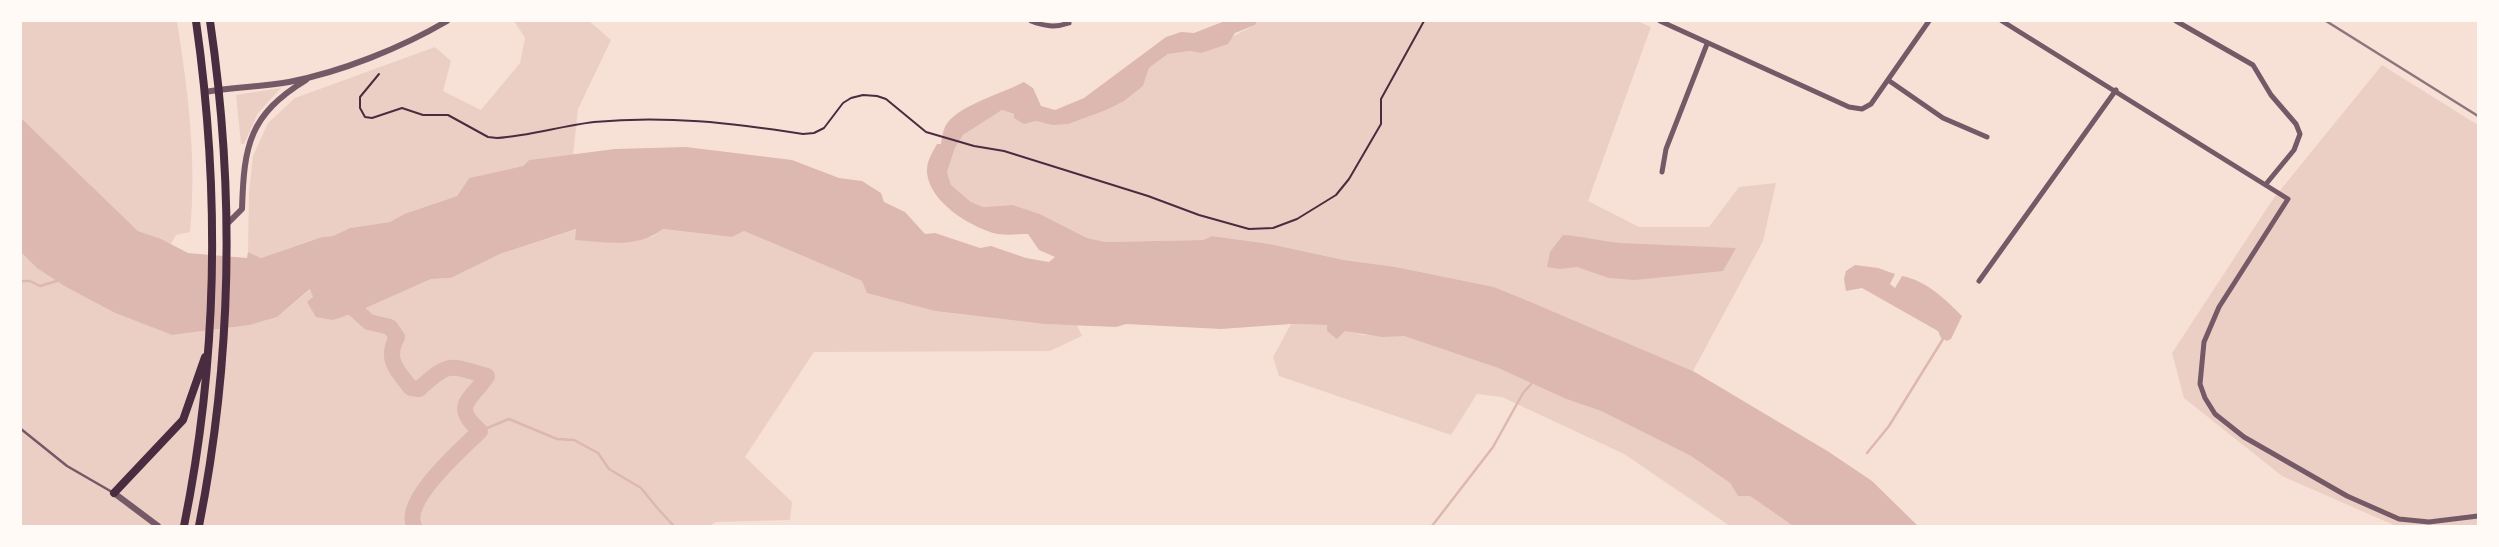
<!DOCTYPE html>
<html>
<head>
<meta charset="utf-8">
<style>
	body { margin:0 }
	#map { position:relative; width:2499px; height:547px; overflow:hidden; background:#f7e1d7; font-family:"Work Sans",sans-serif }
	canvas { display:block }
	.frame { position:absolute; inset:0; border:22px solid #fffaf5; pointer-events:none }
</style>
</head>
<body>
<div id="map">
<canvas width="2499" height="547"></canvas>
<div class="frame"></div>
</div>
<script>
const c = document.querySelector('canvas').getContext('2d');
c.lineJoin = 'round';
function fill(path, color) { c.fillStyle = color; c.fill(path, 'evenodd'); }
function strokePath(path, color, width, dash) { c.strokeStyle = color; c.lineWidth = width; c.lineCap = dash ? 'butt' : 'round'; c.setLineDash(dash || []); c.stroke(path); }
const green = new Path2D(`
	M21 21H177C188 91 197 161 190 232L176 235 171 244 138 231 21 118Z
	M514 21H589L611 40 578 109 573 155 529 160 523 166 469 178 457 196 404 214 390 222 350 228 333 236 322 237 261 258 248 252 249 192 253 156 268 123 295 98 435 47 451 61 443 91 481 110 520 63 525 38Z
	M1257 21H1637L1651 27 1588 201 1639 227H1709L1739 187 1776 183 1763 241 1693 371 1494 287 1396 267 1344 260 1270 244 1212 236 1203 240 1105 242 1087 238 1040 214 1013 205 983 207 971 202 951 185 947 172 955 148 963 135 1002 110 1041 123 1106 110 1143 86 1149 68 1168 54 1190 51 1201 53 1255 25Z
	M2382 65 2478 125V526H2396L2282 476 2184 398 2172 353 2273 199Z
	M281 88 258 113 244 144H241L236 95Z
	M577 229 575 240 652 237 663 229 732 237 744 231 862 281 902 301 935 311 1044 324 1077 325 1082 336 1050 351 814 352 745 457 792 502 790 520 716 522 710 526H21V252L66 287 115 313 172 335 250 325 277 317 311 289 313 297 359 311 431 279 451 278 500 254Z
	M1291 324 1327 325 1363 335 1404 336 1498 368 1566 399 1601 411 1691 456 1730 483 1738 496H1750L1793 526H1730L1624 454 1502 397 1477 394 1451 435 1279 376 1273 357Z`);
const water = new Path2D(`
	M1225 21H1257L1255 25 1235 33 1228 44 1201 53 1190 51 1168 54 1149 68 1143 86 1124 101 1106 110 1068 124 1053 125 1035 121 1024 124 1014 118V114L1002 110 963 135 955 148 947 172 951 185 971 202 983 207 1013 205 1040 214 1087 238 1105 242 1203 240 1212 236 1270 244 1344 260 1396 267 1494 287 1521 298 1693 371 1829 452 1872 481 1918 526H1793L1750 496H1738L1730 483 1691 456 1601 411 1566 399 1498 368 1404 336 1382 337 1345 331 1337 339 1327 331V325L1291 324 1221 329 1126 324 1116 327 1044 324 935 311 867 293 862 281 744 231 732 237 663 229C637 249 606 242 575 240L576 229 500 254 451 278 431 279 359 311 333 320 316 317 307 302 313 297 310 289 277 317 250 325 172 335 115 313 66 287 37 268 21 252V118L138 231 161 239 188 253 247 258 248 252 261 258 322 237 333 236 350 228 390 222 404 214 457 196 469 178 523 166 529 160 615 149 686 147 792 160 839 178 862 181 881 193 884 202 905 212 925 234 935 233 980 248 991 246 1026 258 1049 262 1055 257 1039 250 1028 234C1018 234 1003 236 993 233 968 225 930 202 927 173 926 162 932 153 937 144H941C942 138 943 130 946 125 957 106 1003 93 1024 82L1033 88 1041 106 1055 110 1084 98 1166 37 1181 32 1194 33Z
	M1563 235C1583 236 1599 241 1619 243 1658 245 1697 246 1736 248L1723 271 1635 280 1609 278 1577 267 1560 269 1547 267 1550 252Z
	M1855 265 1878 268 1895 274 1890 284 1895 288 1902 276C1927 281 1945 299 1962 316L1951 339 1947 341 1941 338 1938 331 1862 288 1846 291 1844 279 1846 271Z`);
const stream = new Path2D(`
	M21 281H30L40 286 60 280
	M480 431 509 419 557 439 574 440 598 453 609 469 641 488 659 510 674 526
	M1867 453 1889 426 1943 339
	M1432 526 1493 447 1523 393 1533 382`);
const river = new Path2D(`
	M341 297 369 322 390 327 397 337C385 359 396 370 411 388L419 389C450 361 449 365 487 376 472 400 450 405 480 431 463 448 402 500 414 526`);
const path = new Path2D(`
	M379 74 360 97V108L365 117 372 118 402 108 423 115H448L488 137 497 138C529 136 561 126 594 122 665 115 733 123 803 134L814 133 824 128 843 103 851 98 863 95 877 96 886 99 926 132 974 146 1004 151 1148 196 1199 215 1249 229 1273 228 1297 219 1336 195 1349 179 1381 124V99L1424 21`);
const service = new Path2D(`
	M21 429 67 466 112 492`);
const minor = new Path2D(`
	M1031 21C1044 26 1055 28 1069 23
	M1660 21 1849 107 1862 109 1871 104 1929 21
	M2002 21 2288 199 2219 307 2204 342 2200 384 2205 398 2215 414 2244 437 2347 496 2399 519 2429 522 2478 516
	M2176 21 2253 65 2271 95 2296 124 2300 134 2294 150 2266 184
	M1888 80 1943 118 1987 137
	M1662 172 1666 149 1707 44
	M1979 281 2116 90`);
const tertiary = new Path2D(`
	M205 92C233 87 261 87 289 82 341 72 401 48 447 21
	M228 223 242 209C244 145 249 115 306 80
	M114 493 158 526`);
const trunk = new Path2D(`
	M114 493 183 420 205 357
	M184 526C218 359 220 189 196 21
	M199 526C232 359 235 190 210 21`);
const rail = new Path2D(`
	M2326 21 2478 116`);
fill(green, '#ebcfc5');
fill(water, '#dcb8b0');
strokePath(stream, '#dcb8b0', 2.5);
strokePath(river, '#dcb8b0', 16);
strokePath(path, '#4a2c40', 2);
strokePath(service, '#755966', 2.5);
strokePath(minor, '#755966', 5);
strokePath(tertiary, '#755966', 6);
strokePath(trunk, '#4a2c40', 8);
strokePath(rail, '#8f747c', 2.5);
</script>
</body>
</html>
